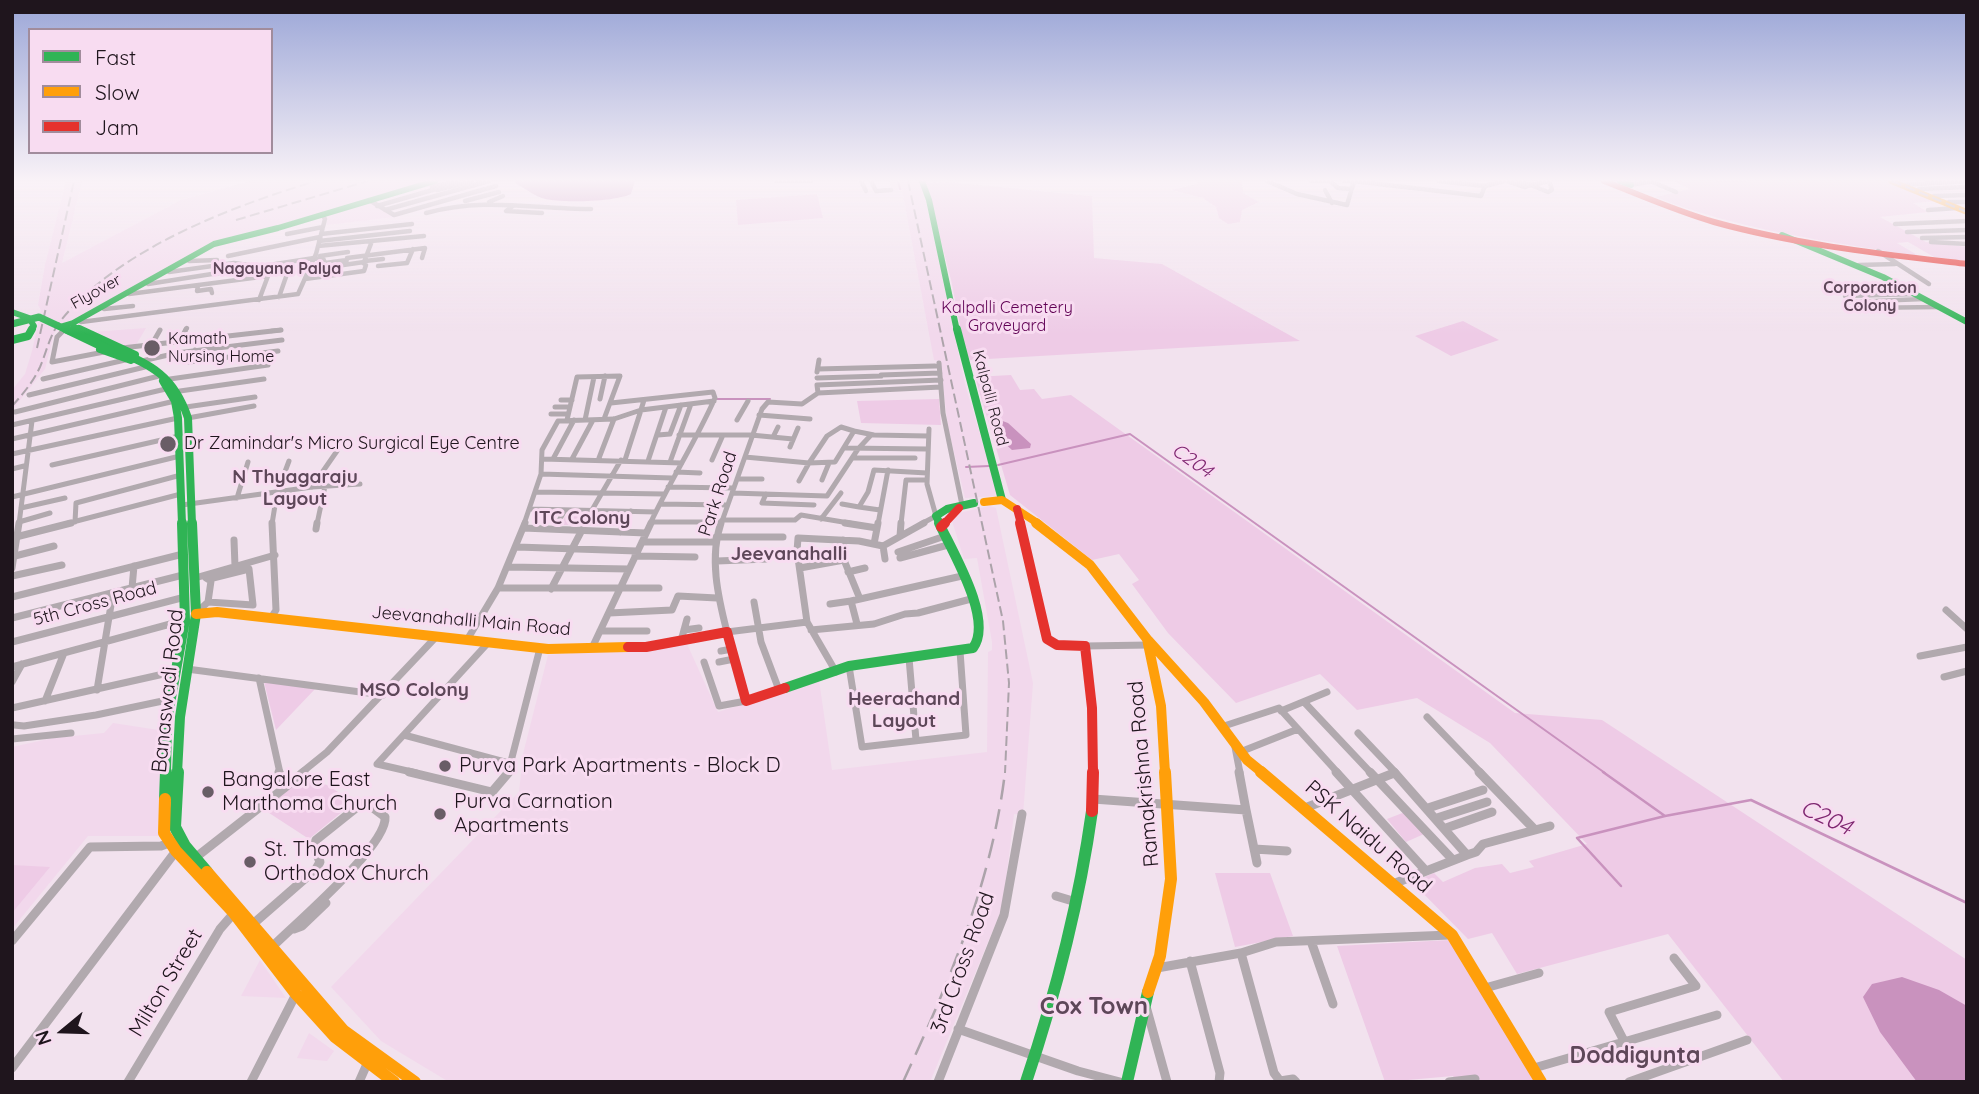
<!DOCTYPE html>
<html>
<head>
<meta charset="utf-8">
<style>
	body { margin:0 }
	#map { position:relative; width:1979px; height:1094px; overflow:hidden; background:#f2e2ee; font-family:Quicksand,sans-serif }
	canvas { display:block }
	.frame { position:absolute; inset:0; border:14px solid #1f151d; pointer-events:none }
	.legend { position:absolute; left:28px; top:28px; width:245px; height:126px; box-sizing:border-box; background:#f8dcf1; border:2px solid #a18c9c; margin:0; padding:9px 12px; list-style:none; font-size:21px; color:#1f151d }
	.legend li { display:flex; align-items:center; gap:14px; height:35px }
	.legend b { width:35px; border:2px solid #a18c9c }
	.north { position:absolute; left:28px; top:996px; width:70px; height:70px; -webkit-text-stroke:5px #f8dcf1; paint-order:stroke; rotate:251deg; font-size:19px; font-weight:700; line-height:28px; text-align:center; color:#1f151d }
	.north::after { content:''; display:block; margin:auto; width:24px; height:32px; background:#1f151d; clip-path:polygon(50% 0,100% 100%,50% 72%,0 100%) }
</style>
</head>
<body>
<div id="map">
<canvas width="1979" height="1094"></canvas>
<div class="frame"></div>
<ul class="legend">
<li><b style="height:9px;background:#30b455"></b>Fast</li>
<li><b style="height:9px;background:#ff9f0a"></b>Slow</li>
<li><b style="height:9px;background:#e5322d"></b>Jam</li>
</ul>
<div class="north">N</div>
</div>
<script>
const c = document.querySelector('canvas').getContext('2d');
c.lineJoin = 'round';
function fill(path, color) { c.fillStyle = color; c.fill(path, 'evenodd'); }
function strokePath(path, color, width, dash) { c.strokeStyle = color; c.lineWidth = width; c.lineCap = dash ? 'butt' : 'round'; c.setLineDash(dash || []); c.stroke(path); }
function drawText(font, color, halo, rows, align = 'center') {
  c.font = font + ' Quicksand,sans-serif'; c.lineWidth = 6; c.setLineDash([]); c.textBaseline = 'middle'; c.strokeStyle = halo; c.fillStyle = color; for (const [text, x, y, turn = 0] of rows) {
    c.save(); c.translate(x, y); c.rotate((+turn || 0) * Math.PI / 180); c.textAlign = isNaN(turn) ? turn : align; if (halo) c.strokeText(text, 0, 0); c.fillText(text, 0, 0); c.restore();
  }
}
const built = new Path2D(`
	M66 181H82L62 263 181 200 250 181H430L241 236H232L81 317 65 322 54 333 45 369 12 410V390L25 374 32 351 41 310 38 305 45 265Z
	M889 181H919L924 192 965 384 997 491 995 496 965 498 948 427 940 361 934 360 902 190 892 191Z
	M368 201 395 217 327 225V215Z
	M146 328 136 345 123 347 91 332Z
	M989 506 996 508 1033 683 1023 815 1014 814 1003 906 930 1082H449L381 1041 331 987 519 792 523 754 548 655 687 644 718 712 819 680 832 770 987 752 988 652 992 650V642L977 558 964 559 952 521 959 513Z
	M113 723 165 731 159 836H88L12 929V747L53 738 104 733Z
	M260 960 286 998 241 996Z
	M309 1033 334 1051 327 1061 297 1058Z`);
const green = new Path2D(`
	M1199 181H1242L1243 193 1259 202 1242 210 1240 222 1228 224 1219 218 1216 207 1203 198 1171 190 1197 184Z
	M1674 181H1888L1938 201 1913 203 1928 212 1880 217 1926 242 1967 247V261L1934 257 1908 242 1897 243 1919 256C1829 242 1740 230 1655 197L1690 189Z
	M948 182 1092 196 1094 258 1162 264 1300 341 970 360 965 351 951 280 926 183Z
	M817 194 823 218 738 225 736 200Z
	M1463 321 1499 340 1451 356 1415 336Z
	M1011 375 1020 390 1034 389 1042 399 1071 395 1515 713 1602 720 1967 960V1082H1784L1668 934 1517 974 1492 933 1468 939 1412 882 1434 873 1443 882 1475 868 1502 864 1510 873 1534 867 1529 861 1587 844 1490 743 1417 698 1357 710 1320 674 1236 703 1168 633 1132 584 1139 580 1119 554 1092 560 1010 495 975 377Z
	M939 399 941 425 861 423 857 401Z
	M567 512 622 513 616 526 561 525Z
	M264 682 315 689 276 730Z
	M300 778 327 785 354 802 309 839 263 809Z
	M1405 812 1424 834 1406 842 1387 819Z
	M12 865 50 867 12 913Z
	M1215 873H1270L1293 936 1235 947Z
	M1450 940 1536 1082H1457L1453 1076 1385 1082 1337 946Z`);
const water = new Path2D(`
	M516 181H635L631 194C615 202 555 204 539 197 530 193 523 187 515 183Z
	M1000 420 1008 423 1031 444 1030 448 1012 450 1000 439 997 426Z
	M1902 977 1939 990 1967 1006V1082H1917L1880 1032 1863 997 1872 984Z`);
const streamFar1 = new Path2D(`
	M898 181 900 189
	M1677 181H1681
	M1717 181H1746
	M716 399H770
	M998 465 1130 434 1605 773
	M966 467 989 466`);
const stream = new Path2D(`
	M1603 772 1665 816 1751 800 1967 903
	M1621 886 1577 838 1665 816`);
const streetFar3 = new Path2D(`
	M776 181H811
	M861 181 866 191
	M871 181 876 191 891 190
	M1267 181 1297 194 1347 205 1354 181H1344
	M1311 181H1330L1338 188 1351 189
	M1353 181 1481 196 1485 186 1504 181
	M1439 181 1485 186
	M1507 181 1525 187
	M1519 181 1531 185
	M1549 181 1552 190 1548 192 1531 185Z
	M1650 181 1676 192
	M1901 185 1967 181
	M1624 186 1654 181
	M432 187 457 181
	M1524 187 1531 185
	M1919 189 1967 187
	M437 190 472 181
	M1325 190 1332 203
	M1934 196 1967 195
	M369 200 394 215 496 186
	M465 201 499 192
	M489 202 503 196
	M1949 202H1967
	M377 206 436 189
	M513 206 506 211 542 213
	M385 210 489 181
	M1928 210 1957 208
	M426 213C485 197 532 209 591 209
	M1895 224 1967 221
	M1907 232 1967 230
	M287 234 323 227
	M321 234 412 224
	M1922 238 1967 237
	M319 241 410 231
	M1931 242 1967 244
	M318 246 424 236
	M1878 251 1929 284
	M228 256 320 237
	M320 256 348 252
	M347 258 425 248 422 258
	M313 259 323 258 325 263 347 260
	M189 261 217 260
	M365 261 383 259
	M1859 265 1895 264
	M378 266 407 263 413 249
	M309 270 364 262 372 241
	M169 272 234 263 248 265
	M305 279 364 271 366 265 363 263
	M148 284 314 258
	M198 286 197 291 211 289 212 293
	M1835 291 1907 289
	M129 294 268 276 259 300
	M1845 296 1916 294
	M279 297 287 274
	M1849 302 1924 299
	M1859 308 1939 307
	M104 309 133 306
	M81 322 298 294 316 254 325 219 322 214
	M185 331 187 328
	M271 331 281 330`);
const streetFar2 = new Path2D(`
	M64 330 57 337 52 362 104 352
	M180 341 186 329
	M152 344 160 330
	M122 348 281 330
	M195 350 189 362 278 351
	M142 361 177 353 282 340
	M939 363 943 413 962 505
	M818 369 935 366
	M817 372 819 360
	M881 375 940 373
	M817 378 881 376
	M43 379 125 360
	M170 379 268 365
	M180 391 264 379
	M818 393 817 385 941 380
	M29 395 145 367
	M600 399 605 376
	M561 400H572
	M611 403 713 392 715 398C696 441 670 481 650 524
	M186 407 255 397
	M555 407H570
	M15 412 159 376
	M551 414H568
	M759 415 810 419
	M188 418 254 406
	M567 420 577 377 620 376 604 419
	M585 420 594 377
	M737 420 748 401
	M12 425 170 388
	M841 427 854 431 835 462 809 463 827 436Z
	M854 431 874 435 928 436
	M658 435 670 434 681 405
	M679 435H751L793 439
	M773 437 778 427
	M12 439 175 401
	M790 447 798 428
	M845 448 927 449
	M12 454 178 418
	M745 457 809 463
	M599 458 614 419
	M853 458H915
	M543 459 682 463
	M553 459 574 420
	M572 459 593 420
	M625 460 641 410 714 401
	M712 460 723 435
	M648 461 666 407
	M670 462 691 404
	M52 465 179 436
	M12 469 24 466
	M676 472 700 473
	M541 474 672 478
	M737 479H762
	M822 480 829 463
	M799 481 809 463
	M312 487 337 451
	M668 487 734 488
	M536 492 664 494
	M732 493 827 496 858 449 871 435
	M766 494 762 503 814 505
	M12 497 180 456
	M237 498 248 462
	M660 504 727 505
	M842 504 859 507
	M182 505 312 487 360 484
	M21 508 65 498
	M531 509 656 512
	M592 510 621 460
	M880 510 859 507 868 492 874 470 927 473
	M821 519 841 493
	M722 520H795L801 515 855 524
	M19 522 50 513
	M75 522 76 503 181 475
	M651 522H721
	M19 524 32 421
	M65 524 181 494
	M272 524 277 493 289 461
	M317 524 325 486
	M524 524 541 474 542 450 558 421 614 419 641 410 644 400
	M557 524 565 510
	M624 524 631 511
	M721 524 762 409 768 402 802 404 818 393 941 387
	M878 524 888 470
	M901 524 906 480H927
	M921 524 936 516 927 484 929 429`);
const streetFar1 = new Path2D(`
	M721 523C709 557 718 597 727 632L807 622
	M845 523 877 528
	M523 528 646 533
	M316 529 317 523
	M555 529 558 523
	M620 532 625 523
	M900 536 901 523
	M716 537H783
	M12 538 71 523
	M234 540 235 566
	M843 540 844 560 860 599 851 601 857 624
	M642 542H715
	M874 544 878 523
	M883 546 885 559
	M517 547 637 551
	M898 552 945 536
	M15 556 54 546
	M635 556 695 557
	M900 558 948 545
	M717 561 768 559
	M508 567 629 569
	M12 568 19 523
	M800 568 844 560
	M848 572 865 568
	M12 576 62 565
	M195 578 275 555
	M132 588 134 566
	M498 588H659
	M551 589 582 530
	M12 597 183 554
	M860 599 962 576
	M208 602 253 605 249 569 209 579
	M754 602 761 642 779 690
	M830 604 851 601
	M1946 610 1967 629
	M197 612 208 602 211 581 206 578
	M609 613 672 610 678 596 717 598
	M12 618 183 575
	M271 618 276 610 272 523
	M684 630 699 628
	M811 630 874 624 905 614 918 613 971 599
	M600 631H647
	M467 640 498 588 525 523
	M681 641 687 619
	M12 642 185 597
	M1085 646 1149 645
	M592 648 651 523
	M721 651 732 649
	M1920 656 1967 647
	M909 658 916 740
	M704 662 719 706 746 701
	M719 662 734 659
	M849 666 862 747 966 735 960 651
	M12 667 185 620
	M187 669 383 695
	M836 672 807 622 797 551 798 538 859 541 883 546 924 523
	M1944 677 1967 671
	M259 678 280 773
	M12 682 22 664
	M97 690 113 593
	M45 701 64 653
	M1304 702 1371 773
	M12 708 177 671
	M1281 711 1327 692
	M1427 717 1481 773
	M14 725 24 726 96 715 172 699
	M1224 726 1279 708 1338 773
	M1358 733 1396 773
	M404 735 512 764
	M12 739 71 733
	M1235 747 1240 773
	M1240 752 1298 729
	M301 773 327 752 435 638
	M416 773 377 764 487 644
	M508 773 540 648`);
const street = new Path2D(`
	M409 772 492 792 509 772
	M1239 772 1246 810
	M1336 772 1426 871
	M1370 772 1453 860
	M1479 772 1535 830
	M283 789 304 772
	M1093 799 1246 810 1257 863
	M1305 808 1394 773
	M1428 808 1483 790
	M1437 818 1487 802
	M1446 828 1492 812
	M1254 849 1287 851
	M1467 855 1476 852 1483 844 1550 826
	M195 858 283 789 279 772
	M1393 884 1467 855 1394 772
	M1056 896 1076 902
	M253 924 316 869 320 862 314 847 316 840 361 804 369 805 385 817C388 845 295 924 272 947
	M294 929 302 926 326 903
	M12 941 90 847 161 846 172 842
	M1311 941 1333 1004
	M1241 953 1274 1073 1280 1081 1293 1079 1296 1082
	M1190 961 1220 1073 1219 1082
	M1157 968 1241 953 1276 942 1450 935
	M1485 988 1539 973
	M1144 1008 1147 1010 1167 1082
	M958 1029 1078 1071 1120 1082
	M1624 1041 1609 1012 1696 986 1674 958
	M12 1068 176 851
	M1534 1068 1717 1015
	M128 1082 220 929 234 913
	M251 1082 295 996
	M359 1082 367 1064
	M938 1082 1004 915 1022 814
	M1449 1082 1475 1079
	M1629 1082 1747 1040`);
const fastFar3 = new Path2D(`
	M922 181 929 200 957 331
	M1620 181 1631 185
	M1782 235 1883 277 1967 322
	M12 312 29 318 34 326 31 331
	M63 326 73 323 214 244 278 228 435 181
	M74 327 83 331`);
const fastFar2 = new Path2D(`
	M79 329 135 355 134 358
	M957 329 1002 500
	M12 340 28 336 32 329
	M100 349 131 360
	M113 349C152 365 174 376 188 418L192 524
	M163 381 175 401 178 418 182 524
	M940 524 936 516 947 509 974 503`);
const fastFar1 = new Path2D(`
	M785 688 849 666 973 648C994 620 952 551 939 523
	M166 773 167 720 185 620 182 523
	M177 773 180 717 196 614 192 523`);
const fast = new Path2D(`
	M178 772 175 827 185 846 207 872
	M165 799 166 772
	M1026 1082C1056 993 1079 904 1092 811
	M1127 1082 1148 992`);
const slowFar3 = new Path2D(`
	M1891 181 1967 212`);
const slowFar2 = new Path2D(`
	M984 502 1002 500 1039 524`);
const slowFar1 = new Path2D(`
	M1036 523 1090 565 1147 639 1161 706 1165 773
	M196 614 217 612 548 649 628 647
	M1148 640 1204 702 1247 760 1263 773`);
const slow = new Path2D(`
	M1261 772 1452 935 1541 1082
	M165 799 164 833 176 851 234 913 296 994 335 1037 394 1082
	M207 872 343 1030 415 1082
	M1148 992 1160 956 1171 879 1165 772`);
const jamFar3 = new Path2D(`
	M1604 181C1640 195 1676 211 1714 222 1797 245 1882 254 1967 264`);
const jamFar2 = new Path2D(`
	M1017 509 1021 524
	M944 524 959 508`);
const jamFar1 = new Path2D(`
	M1020 523 1047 639 1057 645 1085 646 1092 708 1093 773
	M941 527 945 523
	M628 647H646L727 632 746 701 785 688`);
const jam = new Path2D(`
	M1092 811 1093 772`);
const railFar1 = new Path2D(`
	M908 181 1003 621 1009 683 1005 773
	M1892 181 1967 212
	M236 220 368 181
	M37 348 74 181
	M12 406C23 394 33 382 40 367 47 351 50 333 62 319 121 248 230 207 316 181`);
const rail = new Path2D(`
	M903 1082C949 982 992 882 1005 772`);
const fastBridgeFar1 = new Path2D(`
	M12 324 39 317 69 331`);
const fastBridge = new Path2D(`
	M66 329 110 350`);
const markers = [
	[152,348,9,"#695d66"],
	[168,444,9,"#695d66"],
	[445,766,7,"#695d66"],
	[208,792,7,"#695d66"],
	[440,814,7,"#695d66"],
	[250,862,7,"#695d66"]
];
const farNeighbourhoodnames = [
	["Nagayana Palya",277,269],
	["Corporation",1870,288],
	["Colony",1870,306]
];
const farStreetnames = [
	["Flyover",96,292,-29],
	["Kalpalli Road",990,398,75]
];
const farParknames = [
	["Kalpalli Cemetery",1007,308],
	["Graveyard",1007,326]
];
const farPoinames = [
	["Kamath",168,339],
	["Nursing Home",168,357]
];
const poiNames = [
	["Dr Zamindar's Micro Surgical Eye Centre",184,444]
];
const streetNames = [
	["Park Road",718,494,-72],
	["5th Cross Road",95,604,-15],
	["Jeevanahalli Main Road",471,621,5]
];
const waterNames = [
	["C204",1192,461,35]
];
const neighbourhoodNames = [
	["N Thyagaraju",295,477],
	["Layout",295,499],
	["ITC Colony",582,518],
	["Jeevanahalli",789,554],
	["MSO Colony",414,690],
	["Heerachand",904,699],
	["Layout",904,721]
];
const nearStreetnames = [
	["Banaswadi Road",168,691,-84],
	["Ramakrishna Road",1144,774,-95],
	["PSK Naidu Road",1368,837,41],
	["3rd Cross Road",963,963,-70],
	["Milton Street",166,983,-59]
];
const nearPoinames = [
	["Purva Park Apartments - Block D",459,766],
	["Bangalore East",222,780],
	["Marthoma Church",222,804],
	["Purva Carnation",454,802],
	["Apartments",454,826],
	["St. Thomas",264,850],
	["Orthodox Church",264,874]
];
const nearWaternames = [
	["C204",1826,818,25]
];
const nearNeighbourhoodnames = [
	["Doddigunta",1635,1056]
];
const nearQuarternames = [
	["Cox Town",1094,1007]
];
fill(built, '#f2d8ec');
fill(green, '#eecbe6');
fill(water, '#c992be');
strokePath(streamFar1, '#c992be', 2);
strokePath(stream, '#c992be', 2.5);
strokePath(streetFar3, '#b1a9ae', 4.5);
strokePath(streetFar2, '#b1a9ae', 5);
strokePath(streetFar1, '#b1a9ae', 7);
strokePath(street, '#b1a9ae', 9);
strokePath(fastFar3, '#30b455', 6);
strokePath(fastFar2, '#30b455', 8);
strokePath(fastFar1, '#30b455', 10);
strokePath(fast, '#30b455', 12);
strokePath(slowFar3, '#ff9f0a', 6);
strokePath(slowFar2, '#ff9f0a', 8);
strokePath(slowFar1, '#ff9f0a', 10);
strokePath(slow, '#ff9f0a', 12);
strokePath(jamFar3, '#e5322d', 6);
strokePath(jamFar2, '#e5322d', 8);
strokePath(jamFar1, '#e5322d', 10);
strokePath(jam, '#e5322d', 12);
strokePath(railFar1, '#aca3aa', 2, [10, 4.5]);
strokePath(rail, '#aca3aa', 2.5, [20, 10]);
strokePath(fastBridgeFar1, '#30b455', 7);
strokePath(fastBridge, '#30b455', 9);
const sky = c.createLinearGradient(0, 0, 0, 334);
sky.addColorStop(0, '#9ba6d7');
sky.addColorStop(0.54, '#f9f2f7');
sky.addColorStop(1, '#f9f2f700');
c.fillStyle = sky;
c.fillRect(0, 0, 1979, 334);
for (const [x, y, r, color] of markers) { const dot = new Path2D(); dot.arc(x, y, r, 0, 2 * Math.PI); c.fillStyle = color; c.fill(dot); strokePath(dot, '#f8dcf1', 2.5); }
drawText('bold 16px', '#5e4759', '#f8dcf1', farNeighbourhoodnames);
drawText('16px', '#1f151d', '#f8dcf1', farStreetnames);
drawText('16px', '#600154', '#f8dcf1', farParknames);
drawText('16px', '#1f151d', '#f8dcf1', farPoinames, 'left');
drawText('18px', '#1f151d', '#f8dcf1', poiNames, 'left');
drawText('18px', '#1f151d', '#f8dcf1', streetNames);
drawText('italic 19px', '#7f2771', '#f8dcf1', waterNames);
drawText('bold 19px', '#5e4759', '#f8dcf1', neighbourhoodNames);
drawText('21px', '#1f151d', '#f8dcf1', nearStreetnames);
drawText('21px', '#1f151d', '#f8dcf1', nearPoinames, 'left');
drawText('italic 23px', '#7f2771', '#f8dcf1', nearWaternames);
drawText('bold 23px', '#5e4759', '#f8dcf1', nearNeighbourhoodnames);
drawText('bold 24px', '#5e4759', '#f8dcf1', nearQuarternames);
</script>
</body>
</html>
